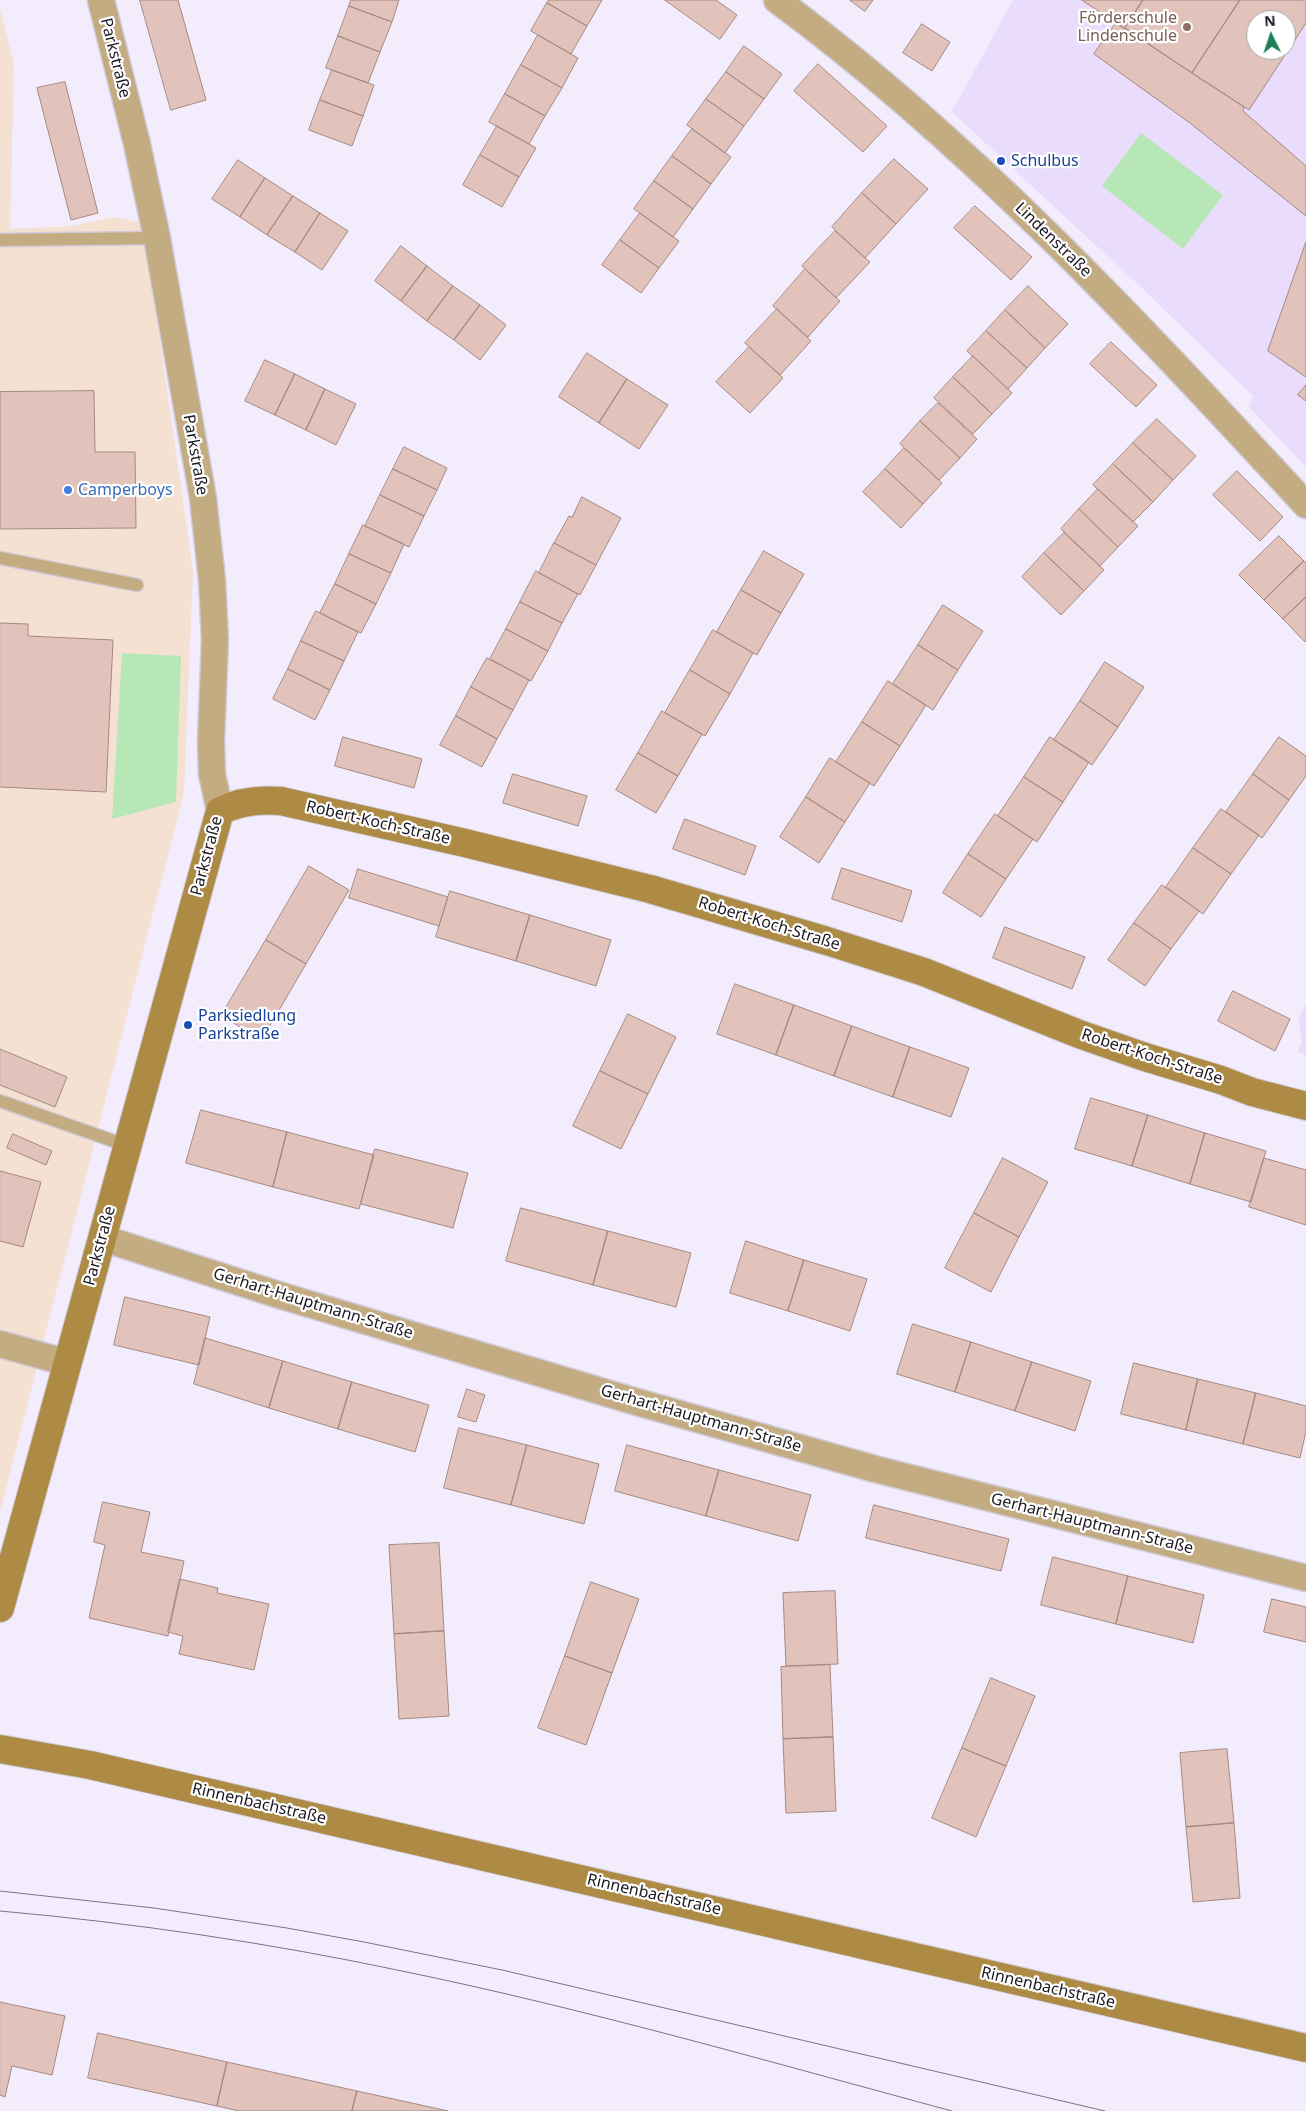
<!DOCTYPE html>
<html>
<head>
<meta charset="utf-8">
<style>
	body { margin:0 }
	#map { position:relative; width:1306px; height:2111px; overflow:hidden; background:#f2ecfc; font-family:"Noto Sans",sans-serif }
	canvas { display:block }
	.north { position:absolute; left:1246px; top:10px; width:50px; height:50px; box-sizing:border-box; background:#fff; border:1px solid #a4a3a6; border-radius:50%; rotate:356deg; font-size:14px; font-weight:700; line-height:20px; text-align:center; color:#1c1821 }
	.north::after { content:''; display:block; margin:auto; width:18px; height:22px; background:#1e8059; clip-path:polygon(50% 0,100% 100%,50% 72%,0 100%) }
</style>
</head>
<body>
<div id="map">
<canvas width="1306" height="2111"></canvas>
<div class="north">N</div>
</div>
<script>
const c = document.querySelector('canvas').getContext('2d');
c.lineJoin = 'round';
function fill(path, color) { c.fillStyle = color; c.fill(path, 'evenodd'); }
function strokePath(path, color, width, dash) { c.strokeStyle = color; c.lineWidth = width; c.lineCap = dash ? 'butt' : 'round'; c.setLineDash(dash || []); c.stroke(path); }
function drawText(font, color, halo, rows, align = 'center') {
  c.font = font + ' "Noto Sans",sans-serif'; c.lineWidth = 4.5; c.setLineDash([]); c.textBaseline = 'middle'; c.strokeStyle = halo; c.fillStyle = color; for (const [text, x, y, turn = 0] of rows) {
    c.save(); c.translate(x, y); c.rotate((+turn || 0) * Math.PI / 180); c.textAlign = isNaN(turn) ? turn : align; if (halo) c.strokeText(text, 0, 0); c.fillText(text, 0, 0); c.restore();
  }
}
const industrial = new Path2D(`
	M0 9 14 65 10 229 72 226 113 217 143 223 193 571 184 792 0 1512Z`);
const built = new Path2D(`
	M1013 0H1306V467L1249 407 1253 396 1143 289 951 111 959 99ZM1256 20H1286V50H1256Z
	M1306 1004V1055L1298 1052 1302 1040 1298 1019Z`);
const green = new Path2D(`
	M1141 133 1223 195 1183 249 1102 186Z
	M122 653 181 656 176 802 112 819Z`);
const building = new Path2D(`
	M140 0H178L206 100 171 110Z
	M351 0H399L392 22 349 6Z
	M549 0H602L587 26 547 3Z
	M665 0H716L737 15 720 39Z
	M850 0H873L865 11Z
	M1082 0H1143L1125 28Z
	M1143 0H1240L1192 73 1125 28Z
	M1240 0H1303L1306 2V23L1249 110 1192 73ZM1256 20H1286V50H1256Z
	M547 3 587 26 571 54 531 31Z
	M349 6 392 22 380 52 338 36Z
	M1116 23 1244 107 1243 111 1306 166V216L1190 123 1094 54Z
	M922 24 950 42 932 71 903 53Z
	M538 35 578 58 562 88 521 65Z
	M338 36 380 52 368 83 326 68Z
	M744 46 782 74 764 99 726 72Z
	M818 64 887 126 863 152 794 91Z
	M521 65 562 88 545 116 505 94Z
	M332 70 374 85 363 116 320 100Z
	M726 72 764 99 744 126 706 99Z
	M65 82 98 213 71 220 37 88Z
	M505 94 545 116 529 144 489 122Z
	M706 99 744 126 725 153 687 125Z
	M320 100 363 116 352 146 309 130Z
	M497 126 536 148 519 177 480 155Z
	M692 129 731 157 711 184 672 156Z
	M480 155 519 177 502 207 463 185Z
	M672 156 711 184 693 209 654 181Z
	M894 159 928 189 896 224 862 193Z
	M238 160 265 178 240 217 212 199Z
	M265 178 293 196 267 235 240 217Z
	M654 181 693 209 673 237 634 209Z
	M862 193 896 224 865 258 832 227Z
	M293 196 320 213 295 252 267 235Z
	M975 206 1032 257 1011 280 954 228Z
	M320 213 348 231 322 270 295 252Z
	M640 213 679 241 659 268 620 240Z
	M835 231 870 262 836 298 802 266Z
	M620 240 659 268 641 293 602 265Z
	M1306 242V377L1268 351Z
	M401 246 427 266 401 301 375 281Z
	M427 266 453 286 427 321 401 301Z
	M805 269 840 301 808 337 773 306Z
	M453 286 480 305 454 340 427 321Z
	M1028 286 1068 324 1045 348 1005 310Z
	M480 305 506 325 480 360 454 340Z
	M777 309 811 341 780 375 745 343Z
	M1005 310 1045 348 1027 368 986 331Z
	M986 331 1027 368 1008 389 967 351Z
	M1111 342 1157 385 1136 407 1090 364Z
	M749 347 783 378 750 413 716 382Z
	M587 353 627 379 599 423 559 397Z
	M973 356 1012 393 992 414 953 377Z
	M265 360 295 374 275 415 245 401Z
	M295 374 325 389 306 430 275 415Z
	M953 377 992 414 973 434 934 398Z
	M627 379 668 405 639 449 599 423Z
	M1306 385V401L1298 395Z
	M325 389 356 404 336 445 306 430Z
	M94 391 95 452H135L136 528 0 529V392Z
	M938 403 977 439 960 458 920 421Z
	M1157 419 1196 456 1173 480 1133 443Z
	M920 421 960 458 939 480 900 444Z
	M1133 443 1173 480 1153 502 1113 464Z
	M404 447 447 468 437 490 393 469Z
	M904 448 942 483 923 504 885 469Z
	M1113 464 1153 502 1133 522 1093 485Z
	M393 469 437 490 424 516 380 495Z
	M885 469 923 504 901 528 863 492Z
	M1237 471 1283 517 1260 541 1213 495Z
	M1098 489 1138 526 1118 547 1079 509Z
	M380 495 424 516 409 547 365 526Z
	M582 497 621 518 596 565 554 543 569 516 572 517Z
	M1079 509 1118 547 1100 566 1061 529Z
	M363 525 404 544 391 573 349 554Z
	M1064 533 1104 570 1084 591 1044 553Z
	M1279 536 1304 561 1264 600 1239 575Z
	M554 543 596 565 580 595 539 573Z
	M764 551 804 574 781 613 741 590Z
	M1044 553 1084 591 1061 615 1022 577Z
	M349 554 391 573 376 604 335 584Z
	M1304 561 1306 563V597L1283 619 1264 600Z
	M536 571 578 594 562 623 520 602Z
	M335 584 376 604 361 633 320 613Z
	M741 590 781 613 757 655 717 632Z
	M1306 597V640L1305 642 1283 619Z
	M520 602 562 623 548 651 506 629Z
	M943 605 983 631 958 670 918 645Z
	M316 611 358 632 344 661 301 641Z
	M0 623 28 624V636L113 640 106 792 0 787Z
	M506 629 548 651 531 681 490 659Z
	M713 630 753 653 730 694 690 670Z
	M301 641 344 661 330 690 288 669Z
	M918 645 958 670 933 710 893 684Z
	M487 658 529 680 513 710 471 687Z
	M1105 662 1144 687 1118 727 1080 701Z
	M288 669 330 690 315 720 273 699Z
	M690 670 730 694 705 736 665 713Z
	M888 681 926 705 900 746 862 722Z
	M471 687 513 710 497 739 456 716Z
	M1080 701 1118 727 1092 765 1054 740Z
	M662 711 702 734 678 776 638 753Z
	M456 716 497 739 482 767 440 745Z
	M862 722 900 746 874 786 836 762Z
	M343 737 422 759 414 788 335 766Z
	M1050 737 1089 762 1063 802 1024 777Z
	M1279 737 1306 756V776L1289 800 1253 774Z
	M638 753 678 776 656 813 616 790Z
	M830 758 870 783 845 822 806 797Z
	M513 774 587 796 578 826 503 803Z
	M1253 774 1289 800 1262 838 1226 812Z
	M1024 777 1063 802 1037 842 998 816Z
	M806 797 845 822 819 863 780 837Z
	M1221 809 1259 835 1231 874 1193 848Z
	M995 814 1033 839 1006 879 968 854Z
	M685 819 756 846 745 875 673 849Z
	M1193 848 1231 874 1203 914 1166 887Z
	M968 854 1006 879 981 917 943 893Z
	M309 866 349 890 306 964 266 940Z
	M842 868 912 891 902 922 832 899Z
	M358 869 448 897 439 926 349 898Z
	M1162 885 1199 911 1171 949 1134 923Z
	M450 891 530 915 516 961 436 937Z
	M530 915 611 940 596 986 516 961Z
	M1134 923 1171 949 1145 986 1108 960Z
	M1005 927 1085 957 1072 989 993 958Z
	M266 940 306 964 262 1039 221 1016Z
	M735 984 794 1005 776 1055 717 1034Z
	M1233 991 1290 1019 1275 1051 1218 1021Z
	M794 1005 852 1026 834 1076 776 1055Z
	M628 1014 676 1037 648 1094 600 1071Z
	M852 1026 910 1047 893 1097 834 1076Z
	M910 1047 969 1068 951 1117 893 1097Z
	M0 1049 67 1077 55 1107 0 1085Z
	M600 1071 648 1094 621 1149 573 1126Z
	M1091 1098 1148 1115 1132 1166 1075 1149Z
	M201 1110 287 1132 273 1187 186 1163Z
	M1148 1115 1205 1133 1190 1184 1132 1166Z
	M287 1132 374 1155 359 1209 273 1187Z
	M1205 1133 1266 1151 1251 1202 1190 1184Z
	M13 1134 52 1151 46 1165 7 1148Z
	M375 1149 468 1173 453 1228 361 1204Z
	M1003 1158 1048 1182 1019 1237 974 1213Z
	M1264 1158 1306 1170V1225L1249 1207Z
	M0 1171 41 1182 23 1247 0 1241Z
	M521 1208 608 1231 593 1285 506 1261Z
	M974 1213 1019 1237 991 1292 945 1268Z
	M608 1231 691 1253 676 1307 593 1285Z
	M746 1241 804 1260 788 1311 730 1293Z
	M804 1260 867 1279 850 1331 788 1311Z
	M125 1297 210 1317 199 1365 114 1345Z
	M913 1324 971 1342 955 1392 897 1374Z
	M205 1338 283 1361 269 1408 194 1384Z
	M971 1342 1032 1362 1015 1411 955 1392Z
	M283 1361 352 1382 338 1429 269 1408Z
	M1032 1362 1091 1381 1075 1431 1015 1411Z
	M1134 1363 1198 1379 1186 1430 1121 1414Z
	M1198 1379 1256 1393 1243 1444 1186 1430Z
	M352 1382 429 1405 415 1452 338 1429Z
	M467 1389 485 1395 476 1422 458 1417Z
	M1256 1393 1306 1406V1431L1300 1458 1243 1444Z
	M459 1428 527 1445 511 1505 444 1488Z
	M527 1445 599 1464 584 1524 511 1505Z
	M627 1445 719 1470 706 1516 615 1491Z
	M719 1470 811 1495 798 1541 706 1516Z
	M103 1502 150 1512 141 1552 184 1561 168 1636 89 1618 105 1545 94 1542Z
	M874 1505 1009 1539 1001 1571 866 1538Z
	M439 1543 444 1631 394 1634 389 1545Z
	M1053 1557 1128 1576 1116 1624 1041 1605Z
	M1128 1576 1204 1595 1193 1643 1116 1624Z
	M180 1579 218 1588 217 1593 269 1604 254 1670 179 1654 183 1636 168 1632Z
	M591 1582 639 1599 612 1673 565 1656Z
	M835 1591 838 1664 786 1666 783 1593Z
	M1272 1599 1306 1607V1642L1264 1632Z
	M444 1631 449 1716 399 1719 394 1634Z
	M565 1656 612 1673 586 1745 538 1728Z
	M830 1665 833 1737 783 1739 781 1667Z
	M991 1678 1035 1696 1006 1766 962 1748Z
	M833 1737 836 1811 786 1813 783 1739Z
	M962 1748 1006 1766 976 1837 932 1818Z
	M1227 1749 1234 1823 1186 1827 1180 1753Z
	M1234 1823 1240 1898 1193 1902 1186 1827Z
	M0 2002 65 2016 52 2075 12 2066 5 2097 0 2095Z
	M98 2033 227 2062 217 2106 88 2078Z
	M227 2062 357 2091 352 2111H239L217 2106Z
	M357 2091 448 2111H352Z`);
const lane = new Path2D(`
	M0 240 157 238
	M0 558 137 585
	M0 1101 128 1146`);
const street = new Path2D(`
	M101 0 137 144 157 238 203 498 212 580 215 640 211 739 212 774 220 811
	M777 0C974 145 1140 326 1306 505
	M102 1238 279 1295 630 1400 875 1469 1306 1578
	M0 1344 68 1363`);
const secondary = new Path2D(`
	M0 1608 220 811C240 801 259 799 281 801L465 843 650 889 827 941 924 972 1079 1034 1145 1057 1221 1080 1252 1092 1306 1106
	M0 1749 90 1765 1306 2048`);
const tram = new Path2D(`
	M0 1891 154 1908 287 1928 364 1942 502 1970 1105 2111
	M0 1911C135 1923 269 1943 402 1971 587 2009 770 2062 952 2111`);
const markers = [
	[1187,27,5,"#8d6e63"],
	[1001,161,5,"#1a4fb4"],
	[68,490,5,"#3f7fe0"],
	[188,1025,5,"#1a4fb4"]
];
const educationNames = [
	["Förderschule",1177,18],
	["Lindenschule",1177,36]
];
const streetNames = [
	["Parkstraße",115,58,76],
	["Lindenstraße",1053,240,44],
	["Parkstraße",195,455,80],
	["Robert-Koch-Straße",378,823,13],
	["Parkstraße",207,856,-75],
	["Robert-Koch-Straße",769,924,17],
	["Robert-Koch-Straße",1152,1057,18],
	["Parkstraße",100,1246,-75],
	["Gerhart-Hauptmann-Straße",313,1304,17],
	["Gerhart-Hauptmann-Straße",701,1419,16],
	["Gerhart-Hauptmann-Straße",1092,1524,14],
	["Rinnenbachstraße",259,1804,13],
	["Rinnenbachstraße",654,1895,13],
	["Rinnenbachstraße",1048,1988,13]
];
const transitNames = [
	["Schulbus",1011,161],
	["Parksiedlung",198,1016],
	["Parkstraße",198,1034]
];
const shopNames = [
	["Camperboys",78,490]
];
fill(industrial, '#f5e1d2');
fill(built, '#e9dcfd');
fill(green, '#b8e7b7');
fill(building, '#e2c3bb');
strokePath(building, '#a58981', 1);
strokePath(lane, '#d0cad9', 15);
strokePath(street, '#d0cad9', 29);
strokePath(secondary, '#d0cad9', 30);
strokePath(lane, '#c3ac81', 12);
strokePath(street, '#c3ac81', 26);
strokePath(secondary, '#ad8b45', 28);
strokePath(tram, '#797480', 1);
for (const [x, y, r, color] of markers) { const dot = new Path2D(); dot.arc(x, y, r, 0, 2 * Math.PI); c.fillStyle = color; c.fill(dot); strokePath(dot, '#fff', 2); }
drawText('16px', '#785e54', '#fff', educationNames, 'right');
drawText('16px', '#1c1821', '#fff', streetNames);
drawText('16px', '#164399', '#fff', transitNames, 'left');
drawText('16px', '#366cbe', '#fff', shopNames, 'left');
</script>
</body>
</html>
